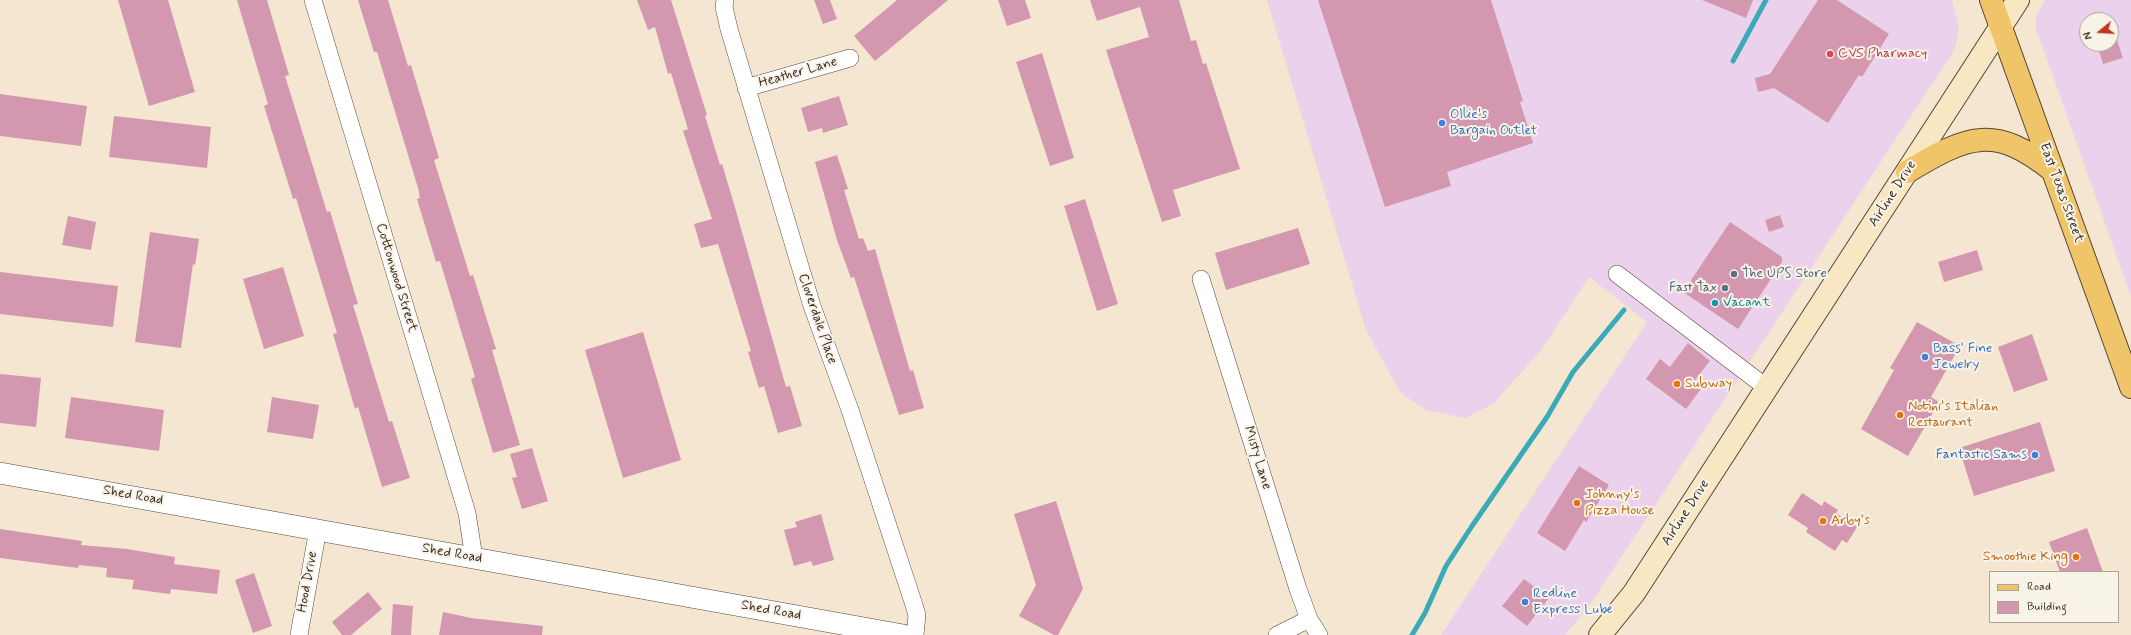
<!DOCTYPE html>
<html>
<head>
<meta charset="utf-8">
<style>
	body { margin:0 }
	#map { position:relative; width:2131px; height:635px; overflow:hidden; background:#f4e6d0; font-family:Mynerve,sans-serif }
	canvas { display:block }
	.legend { position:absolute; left:1989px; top:571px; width:130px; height:52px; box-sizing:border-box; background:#f7f3e8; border:1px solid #aca397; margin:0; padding:5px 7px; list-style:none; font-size:12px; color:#3b2a1e }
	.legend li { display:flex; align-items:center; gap:8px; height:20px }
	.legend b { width:20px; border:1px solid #aca397 }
	.north { position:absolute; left:2079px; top:12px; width:40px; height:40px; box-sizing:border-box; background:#f7f3e8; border:1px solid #aca397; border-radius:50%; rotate:252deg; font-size:11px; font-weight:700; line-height:16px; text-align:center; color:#3b2a1e }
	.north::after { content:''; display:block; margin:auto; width:14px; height:18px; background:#c8321e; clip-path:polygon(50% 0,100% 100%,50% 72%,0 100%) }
</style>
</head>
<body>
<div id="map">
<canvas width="2131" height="635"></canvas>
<ul class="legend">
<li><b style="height:5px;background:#f0c469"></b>Road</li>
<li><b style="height:11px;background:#d398af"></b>Building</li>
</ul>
<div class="north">N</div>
</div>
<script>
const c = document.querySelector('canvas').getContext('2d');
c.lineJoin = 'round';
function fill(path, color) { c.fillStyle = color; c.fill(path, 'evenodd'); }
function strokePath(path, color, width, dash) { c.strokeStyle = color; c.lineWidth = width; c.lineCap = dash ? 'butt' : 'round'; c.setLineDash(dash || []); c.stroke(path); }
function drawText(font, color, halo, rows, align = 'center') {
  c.font = font + ' Mynerve,sans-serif'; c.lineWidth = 4; c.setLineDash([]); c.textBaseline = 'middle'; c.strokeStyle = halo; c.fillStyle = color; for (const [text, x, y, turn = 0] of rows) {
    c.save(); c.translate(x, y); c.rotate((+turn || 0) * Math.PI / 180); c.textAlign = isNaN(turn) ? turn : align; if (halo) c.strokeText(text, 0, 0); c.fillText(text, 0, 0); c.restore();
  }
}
const built = new Path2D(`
	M1267 0H1952L1959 26 1956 45 1951 55 1589 606 1565 635H1441L1647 322 1589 277 1542 349 1494 403 1466 418 1425 410 1400 392 1366 330Z
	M2045 0H2131V297L2036 28V17ZM2087 20H2111V44H2087Z`);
const stream = new Path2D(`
	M1733 61 1766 0
	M1412 635 1425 613 1446 566 1472 526 1547 417 1573 372 1624 310`);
const building = new Path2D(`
	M118 0H168L195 92 149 106Z
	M237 0H267L289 75 285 76 327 212 330 211 358 304 353 305 389 422 392 421 410 478 382 487 358 407 355 409 333 334 337 333 296 198 293 199 264 106 268 104Z
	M358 0H388L408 66 411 65 439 158 434 160 470 276 473 275 496 349 492 350 520 445 493 453 471 379 475 377 440 261 436 262 417 199 420 198 418 188 377 52H374Z
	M637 0H671L707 115 705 116 720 165 722 164 734 204 786 387 790 386 802 426 778 433 764 386 759 388 748 352 751 351 718 244 701 248 694 224 712 219 683 131 688 129 671 73 668 74 655 27 648 30Z
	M814 0H830L837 19 823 24Z
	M897 0H948L875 61 854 36Z
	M998 0H1025L1031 18 1007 26Z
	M1090 0H1179L1191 41 1196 40 1203 64 1206 63 1240 169 1173 190 1181 216 1162 222 1106 50 1149 37 1140 7 1097 21Z
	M1318 0H1491L1523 101 1520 102 1533 143 1447 172 1451 186 1385 207Z
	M1702 0H1753L1746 18Z
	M1818 0H1837L1889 34 1862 77 1859 75 1828 123 1774 88 1758 92 1755 78 1770 74Z
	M2111 22 2123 58 2103 64 2097 44H2111Z
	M1042 53 1074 158 1050 166 1016 62Z
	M0 94 87 106 81 146 0 136Z
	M839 96 848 125 823 133 822 128 808 132 801 108Z
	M114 116 211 127 207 168 109 157Z
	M837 155 848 189 844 190 859 239 863 238 868 251 875 249 910 371 913 370 924 408 899 415 854 277 851 278 837 240 815 162Z
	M1085 199 1118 304 1097 311 1064 206Z
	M1780 215 1784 227 1769 232 1765 220Z
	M68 216 96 222 91 250 62 245Z
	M1730 222 1782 257V262L1738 329 1683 292Z
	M1298 228 1310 264 1226 290 1215 253Z
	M150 232 199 239 195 265 193 264 181 348 135 342Z
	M1977 250 1983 270 1944 282 1938 262Z
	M283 267 304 336 264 349 243 279Z
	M0 272 118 286 113 327 0 314Z
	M1917 322 1960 346 1931 397 1939 402 1908 456 1861 429 1894 370 1890 368Z
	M643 332 681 460 623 478 585 350Z
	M2032 334 2048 380 2014 392 1998 347Z
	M1688 343 1710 361 1695 380 1703 386 1686 409 1646 379 1660 359 1670 367Z
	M0 374 41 378 36 427 0 423Z
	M71 397 164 410 159 451 65 438Z
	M272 397 319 405 313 439 267 432Z
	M2040 422 2055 471 1974 496 1959 448Z
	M532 448 548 501 522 509 512 478 517 477 510 454Z
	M1579 466 1609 485 1586 522 1584 520 1565 551 1537 533Z
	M1802 493 1822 506 1824 501 1838 510 1836 513 1857 527 1847 543 1842 540 1835 551 1806 532 1808 528 1788 515Z
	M1056 501 1083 589 1058 635H1054L1019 616 1036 585 1014 514Z
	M821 514 834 560 813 566 811 561 794 566 784 530 797 527 795 522Z
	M2087 528 2103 572H2060L2049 542Z
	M0 529 82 541 81 545 127 549 175 557 174 564 220 570 217 594 171 589 170 594 132 589 134 580 106 577 107 568 79 565 78 568 0 558Z
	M254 573 272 626 253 633 235 580Z
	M1524 579 1549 598 1527 626 1502 606Z
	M368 592 382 609 351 635H342L332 622Z
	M393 604 413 606 411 635H391Z
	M443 612 471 618 543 626 542 635H439Z`);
const minor = new Path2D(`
	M313 0 467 513 474 558
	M725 0 724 7 729 29 812 306 850 410 914 605 917 615 915 635
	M746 88 850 58
	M1617 274 1767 388
	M1201 279 1298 589 1309 619 1319 635
	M299 635 318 529
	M1277 635 1309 619`);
const tertiary = new Path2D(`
	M0 473 903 635`);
const secondary = new Path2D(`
	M1600 635 1634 593 2018 0`);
const primary = new Path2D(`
	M1991 0 2131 387
	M1907 172C1968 135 1995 124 2053 171`);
const markers = [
	[1830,54,4,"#e0444e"],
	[1442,123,4,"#3f7fe0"],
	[1734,274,4,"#5c6f8a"],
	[1725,288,4,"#5c6f8a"],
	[1715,303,4,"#0f9aa8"],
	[1925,357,4,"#3f7fe0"],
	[1677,384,4,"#e8710a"],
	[1900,415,4,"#e8710a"],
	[2035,455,4,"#3f7fe0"],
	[1577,503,4,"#e8710a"],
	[1823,521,4,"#e8710a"],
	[2076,557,4,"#e8710a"],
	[1525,602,4,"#3f7fe0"]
];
const healthNames = [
	["CVS Pharmacy",1838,54]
];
const streetNames = [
	["Heather Lane",798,73,-16],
	["East Texas Street",2061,193,70],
	["Airline Drive",1893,194,-57],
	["Cottonwood Street",396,278,73],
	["Cloverdale Place",817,319,71],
	["Misty Lane",1257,458,73],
	["Shed Road",133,496,10],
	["Airline Drive",1686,513,-57],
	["Shed Road",452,554,10],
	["Hood Drive",308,582,-80],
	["Shed Road",771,611,10]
];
const shopNames = [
	["Ollie's",1450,115],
	["Bargain Outlet",1450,131],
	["Bass' Fine",1933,349],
	["Jewelry",1933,365],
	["Fantastic Sams",2027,455,"right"],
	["Redline",1533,594],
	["Express Lube",1533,610]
];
const serviceNames = [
	["The UPS Store",1742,274],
	["Fast Tax",1717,288,"right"]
];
const cultureNames = [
	["Vacant",1723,303]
];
const foodNames = [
	["Subway",1685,384],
	["Notini's Italian",1908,407],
	["Restaurant",1908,423],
	["Johnny's",1585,495],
	["Pizza House",1585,511],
	["Arby's",1831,521],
	["Smoothie King",2068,557,"right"]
];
fill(built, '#ebd1eb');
strokePath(stream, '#3baab8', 5);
fill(building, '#d398af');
strokePath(minor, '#574639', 18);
strokePath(tertiary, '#574639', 22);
strokePath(secondary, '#574639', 24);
strokePath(primary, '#574639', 24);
strokePath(minor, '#fff', 17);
strokePath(tertiary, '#fff', 21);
strokePath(secondary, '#f9e7c3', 22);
strokePath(primary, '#f0c469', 22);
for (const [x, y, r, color] of markers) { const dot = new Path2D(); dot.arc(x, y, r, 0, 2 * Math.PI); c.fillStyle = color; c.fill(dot); strokePath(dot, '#f7f3e8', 1.5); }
drawText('14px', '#be3a42', '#f7f3e8', healthNames, 'left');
drawText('14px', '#3b2a1e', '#f7f3e8', streetNames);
drawText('14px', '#366cbe', '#f7f3e8', shopNames, 'left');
drawText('14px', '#4e5e75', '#f7f3e8', serviceNames, 'left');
drawText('14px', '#0d838f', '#f7f3e8', cultureNames, 'left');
drawText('14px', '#c56008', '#f7f3e8', foodNames, 'left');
</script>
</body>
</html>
